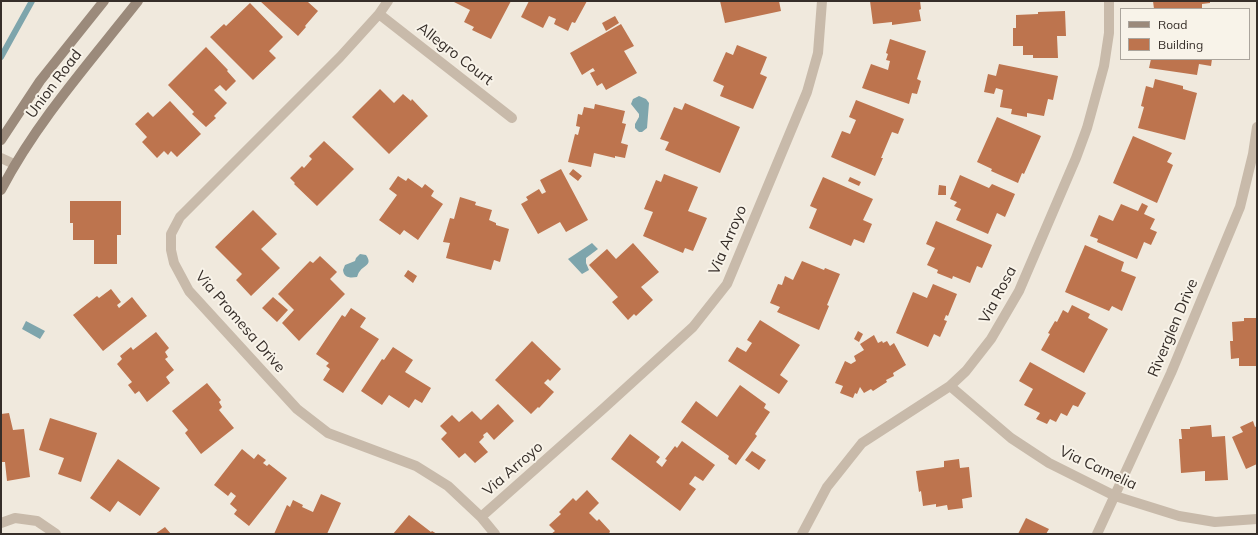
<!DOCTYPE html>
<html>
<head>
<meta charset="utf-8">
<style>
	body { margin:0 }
	#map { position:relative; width:1258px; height:535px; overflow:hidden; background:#f0e9dd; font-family:Mulish,sans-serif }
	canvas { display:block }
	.frame { position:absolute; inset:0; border:2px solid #362e29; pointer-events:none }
	.legend { position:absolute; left:1120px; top:8px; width:130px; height:52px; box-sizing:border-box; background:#f8f3e9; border:1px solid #aaa49c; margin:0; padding:5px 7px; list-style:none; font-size:12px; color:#362e29 }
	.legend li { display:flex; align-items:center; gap:8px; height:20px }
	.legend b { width:20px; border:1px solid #aaa49c }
</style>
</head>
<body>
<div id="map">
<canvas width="1258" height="535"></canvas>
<div class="frame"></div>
<ul class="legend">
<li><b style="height:5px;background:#9b8a7b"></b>Road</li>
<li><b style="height:11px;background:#bd744e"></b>Building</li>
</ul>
</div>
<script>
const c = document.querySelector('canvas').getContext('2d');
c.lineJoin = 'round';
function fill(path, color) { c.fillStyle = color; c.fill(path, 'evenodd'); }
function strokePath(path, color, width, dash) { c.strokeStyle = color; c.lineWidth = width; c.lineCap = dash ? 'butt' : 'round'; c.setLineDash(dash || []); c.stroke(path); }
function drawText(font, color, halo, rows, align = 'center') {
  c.font = font + ' Mulish,sans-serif'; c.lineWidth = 4; c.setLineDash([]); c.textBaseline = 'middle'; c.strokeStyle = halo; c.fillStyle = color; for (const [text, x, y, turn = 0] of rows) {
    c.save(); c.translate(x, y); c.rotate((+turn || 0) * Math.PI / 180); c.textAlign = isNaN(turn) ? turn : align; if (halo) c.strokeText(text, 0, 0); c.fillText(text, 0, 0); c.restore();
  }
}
const water = new Path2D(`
	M639 96 646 99 649 103 647 128 642 132H639L635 128V124L639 117V114L631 104 633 99Z
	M592 243 598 249 586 258V263L589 270 582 274 568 259Z
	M360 254 366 255C373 265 364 265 360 271 358 273 358 275 357 277 350 278 344 278 343 270L345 265 355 261 356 258Z
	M26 321 45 331 40 339 22 329Z`);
const stream = new Path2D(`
	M1 57 32 1`);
const building = new Path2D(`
	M260 1H309L308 2 318 11 305 26 306 27 298 36Z
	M452 1H511L491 39 472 30 474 27 464 22 470 10Z
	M529 1H587L575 23 572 22 568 31 554 24 556 19 549 16 543 28 521 17Z
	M720 1H779L781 11 725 23Z
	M870 1H920L921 9 919 10 921 21 892 25V22L873 24Z
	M1153 1H1210V3L1202 4V8L1154 9Z
	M250 3 283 37 269 51 276 58 253 80 210 37 224 24 226 26Z
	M1065 11 1066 36H1057L1058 58H1033V55H1023V46H1013V28H1016V15L1038 14V12Z
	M615 16 619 23 606 31 602 23Z
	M621 24 634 46 624 51 637 73 606 90 602 83 597 86 590 73 595 71 593 68 582 75 570 53Z
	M890 39 926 51 917 79 921 81 917 94 912 93 909 104 862 88 871 64 888 70 890 61 886 60 888 54 886 53Z
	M737 45 767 57 760 74 767 77 753 109 720 96 724 86 713 81 726 52 733 55Z
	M206 47 228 70 227 71 236 81 226 91 220 85 214 90 227 103 214 116 216 118 206 127 192 114 194 112 168 85Z
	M1151 59H1212L1211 66 1199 64 1197 75 1149 68Z
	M999 64 1058 76 1053 100 1048 99 1044 116 1027 113V117L1011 114 1012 109 1000 107 1003 90 996 88 994 94 984 92 988 74 996 76Z
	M1155 79 1183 86V89L1197 93 1185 140 1138 128 1144 107 1141 106 1146 86 1153 88Z
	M380 89 394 103 403 94 411 101 412 99 428 116 389 154 352 117Z
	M856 100 904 119 898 134 892 132 881 158H883L875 176 831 157 842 131 850 134 856 120 849 117Z
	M170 101 201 134 177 157 171 151 168 155 164 151 157 158 142 142 147 137 135 124 148 112 153 117Z
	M685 103 740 127 720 173 665 150 669 142 660 139 674 107 682 110Z
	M595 104 625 111 622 123 626 124 621 143 628 145 625 158 615 156V158L594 153 591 167 568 162 575 134 578 135 580 127 576 126 578 114 582 115 584 107 594 109Z
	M997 117 1041 136 1024 174 1022 173 1018 183 991 171 992 169 977 162Z
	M1133 136 1172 153 1167 162 1173 165 1157 203 1113 183Z
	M324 141 354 169 317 206 294 184 295 183 290 178 302 166 304 168 312 159 309 156Z
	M561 169 588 220 566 232 560 222 538 234 521 204 528 200 526 197 539 189 542 194 546 192 540 180Z
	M573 169 582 176 578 181 569 174Z
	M664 174 698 187 688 211 707 218 693 251 685 248 683 253 643 236 653 212 644 209 656 180 661 182Z
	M960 175 989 188 992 184 1015 194 1005 217 997 213 988 234 956 220 961 209 954 206 957 202 950 199Z
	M398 176 406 181 408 178 422 188 425 184 434 191 431 196 443 204 418 240 404 230 400 235 379 220 397 195 389 189Z
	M823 177 873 199 863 220 872 224 864 243 854 239 851 246 809 228 817 209 810 206Z
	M850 177 861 182 859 186 848 181Z
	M939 185 946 186V195H938Z
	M460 197 476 202 475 205 492 210 489 220 496 223V225L509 229 500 262 494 260 491 270 446 258 450 243 443 242 450 218 454 219Z
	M70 201H121V235H117V264H94V240H73V223H70Z
	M1142 203 1148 206 1144 214 1155 219 1150 229 1157 232 1151 245 1144 242 1137 259 1097 242 1098 239 1090 236 1099 215 1113 221 1121 204 1138 211Z
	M253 210 277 234 261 249 280 268 251 296 236 280 242 274 215 247Z
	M936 221 992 245 982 268 977 266 970 283 953 276 952 279 937 273 938 270 927 265 935 248 926 244Z
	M633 243 659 272 641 287 653 300 636 316 634 314 628 320 612 302 618 297 589 265 607 249 616 259Z
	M1085 245 1124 262 1121 271 1136 277 1122 311 1112 306 1109 311 1065 292Z
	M320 256 337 272 330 279 345 294 299 341 282 323 294 310 278 294 310 261 313 263Z
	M802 261 824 270 825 268 840 274 827 305 829 306 819 330 777 312 780 307 770 303 778 284 782 285 785 276 793 280Z
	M408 270 417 276 413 283 404 276Z
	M933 284 957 294 948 316 946 315 944 320 947 321 940 337 934 334 928 347 896 333 913 292 927 298Z
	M111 289 121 302 117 305 119 308 132 297 147 316 103 351 73 315 97 296 99 298Z
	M273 297 288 310 277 322 262 308Z
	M1072 305 1090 314 1088 318 1108 329 1084 373 1041 350 1050 334 1048 333 1055 321 1057 322 1063 310 1068 313Z
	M351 308 366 318 360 327 379 339 343 393 323 380 330 369 326 366 329 363 316 354 342 315 345 317Z
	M1244 318H1257V366H1239V358L1231 359 1230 341H1233L1232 322 1244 321Z
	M760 320 800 345 780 375 788 381 779 394 728 361 737 347 746 352 752 343 747 340Z
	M858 331 863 334 859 342 854 339Z
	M156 332 169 348 165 352 168 357 165 359 174 370 166 377 170 383 147 402 139 391 135 394 128 385 132 382 117 364 122 359 120 356 131 347 133 350Z
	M874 335 878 343 882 341 883 343 887 341 890 346 894 343 906 365 893 373 894 376 886 380 887 382 873 391 871 389 864 393 860 387 857 394 855 393 853 398 840 393 843 386 835 383 845 361 851 364 856 361 854 356 864 350 860 344Z
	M532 341 561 369 550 381 548 379 544 383 554 392 539 408 538 407 531 414 495 380Z
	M393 347 413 360 405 372 431 388 422 403 415 399 409 408 389 395 382 405 361 391 382 359 384 360Z
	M1030 362 1086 393 1078 407 1073 405 1067 416 1061 413 1056 422 1050 419 1047 424 1036 419 1040 413 1024 405 1033 389 1019 381Z
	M207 383 221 400 219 402 222 407 219 410 234 428 201 454 185 433 188 430 172 411Z
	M740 385 766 404 764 408 770 412 755 434 757 436 736 465 728 459 729 456 681 422 696 401 717 417Z
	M498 404 514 421 494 440 487 432 483 435 484 437 479 442 488 452 475 463 465 453 459 458 441 439 447 433 440 426 452 415 459 422 472 411 481 420Z
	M9 413 13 430 24 429 30 477 7 481 5 462H1V414Z
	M50 418 97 433 81 482 58 474 64 458 39 450Z
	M1253 421 1255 427 1257 426V464L1246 469 1232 437 1243 432 1240 427Z
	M1211 425 1212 437 1225 436 1228 480 1205 481V471L1181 473 1179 439H1182L1181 429H1190V427Z
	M630 434 660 457 656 462 662 467 667 460 665 459 675 446 677 448 682 441 715 465 703 481 695 476 689 484 696 489 680 511 611 459Z
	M242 449 254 459 258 454 266 460 263 463 267 466 269 464 287 478 249 526 234 514 237 510 230 504 236 496 231 492 228 496 214 485Z
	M752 451 766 460 759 470 745 460Z
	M118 459 160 488 140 516 118 501 110 512 90 498Z
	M959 459 960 468 969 467 972 497 962 499 963 508 948 510 947 505 936 507V504L923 506 921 491 919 492 916 471 944 467V461Z
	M587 490 599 503 589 513 597 521 599 519 610 531 609 534H551L555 531 549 525 561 514 559 512 573 498 576 501Z
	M321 494 341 503 327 534H274L287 505 290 507 293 500 303 505 302 507 313 512Z
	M409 515 431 532 432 531 437 534H393Z
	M1026 518 1049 529 1046 534H1018Z
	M165 527 171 534H155Z`);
const minor = new Path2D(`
	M388 1 379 14 340 57 180 217 171 234V250L174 263 189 291 297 409 328 433 416 466 448 486 481 517 495 534
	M379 14 512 118
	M1 158 14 164
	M950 386 1011 438 1049 463 1115 496 1179 516 1215 522 1257 519
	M481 517 604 408 693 327 727 284 807 92 818 53 822 1
	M1 523 15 518 37 521 56 534
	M802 534 827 487 862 443 950 386 966 371 991 339 1019 291 1076 158 1087 128 1104 66 1109 33V1
	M1097 534 1171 373 1240 207 1253 154 1257 127`);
const secondary = new Path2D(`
	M1 140 40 81 104 1
	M1 190C37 121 90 62 138 1`);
const streetNames = [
	["Allegro Court",455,54,38],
	["Union Road",54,84,-53],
	["Via Arroyo",728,240,-67],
	["Via Rosa",998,295,-62],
	["Via Promesa Drive",240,322,49],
	["Riverglen Drive",1173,328,-67],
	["Via Camelia",1098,468,25],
	["Via Arroyo",513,469,-41]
];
fill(water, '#7ea5ac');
strokePath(stream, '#7ea5ac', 6);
fill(building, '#bd744e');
strokePath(minor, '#c8baaa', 10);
strokePath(secondary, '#9b8a7b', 10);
drawText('15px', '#362e29', '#f8f3e9', streetNames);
</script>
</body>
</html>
